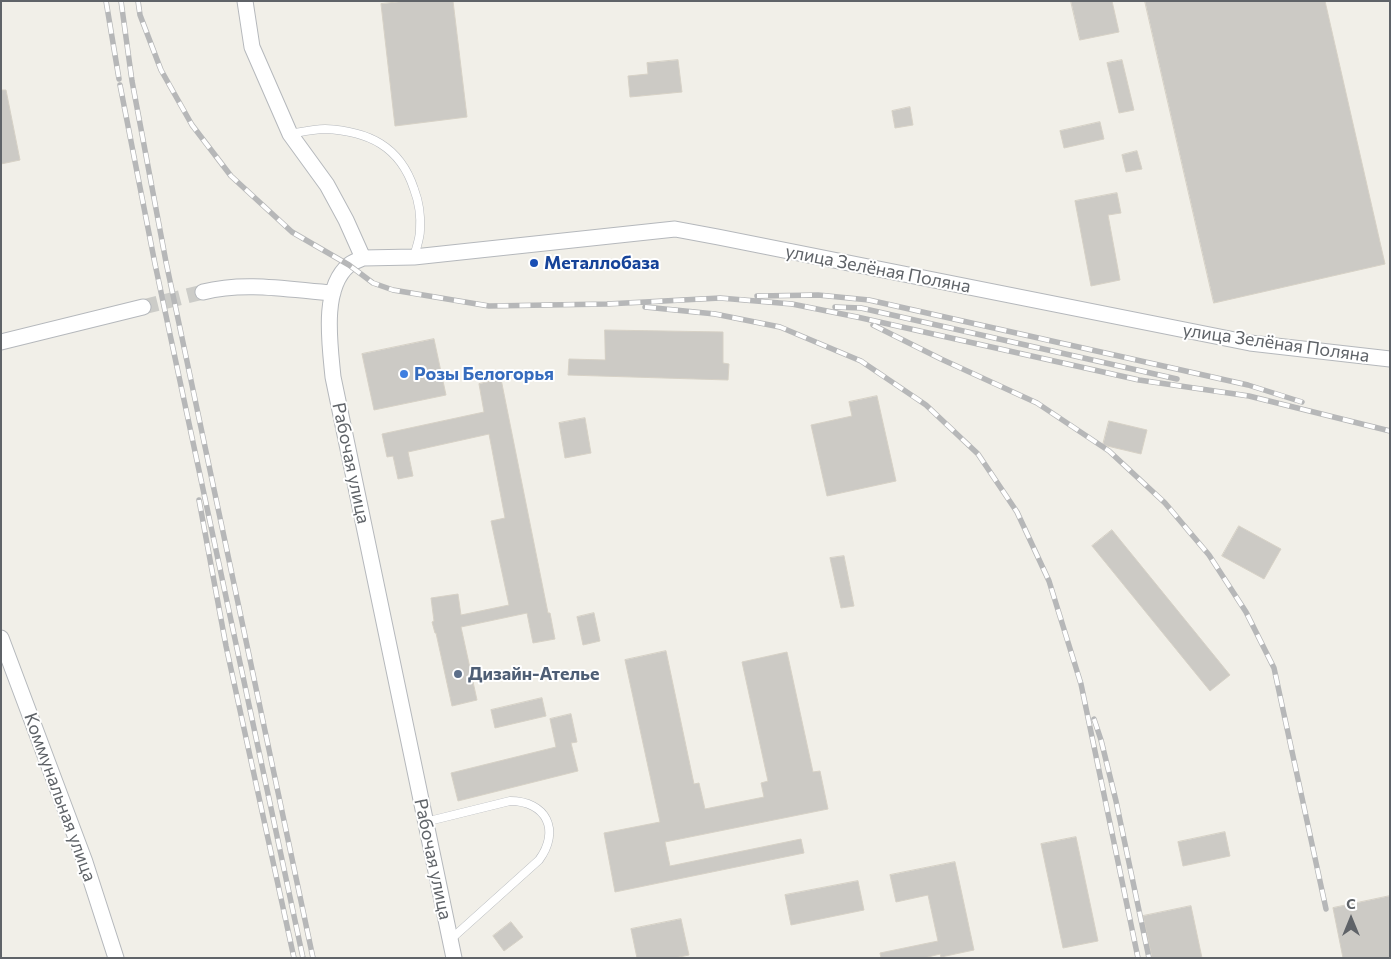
<!DOCTYPE html>
<html>
<head>
<meta charset="utf-8">
<style>
	body { margin:0 }
	#map { position:relative; width:1391px; height:959px; overflow:hidden; background:#f1efe8; font-family:Commissioner,sans-serif }
	canvas { display:block }
	.frame { position:absolute; inset:0; border:2px solid #5f6368; pointer-events:none }
	.north { position:absolute; left:1326px; top:894px; width:50px; height:50px; -webkit-text-stroke:4px #fff; paint-order:stroke; rotate:0deg; font-size:14px; font-weight:700; line-height:20px; text-align:center; color:#5f6368 }
	.north::after { content:''; display:block; margin:auto; width:18px; height:22px; background:#5f6368; clip-path:polygon(50% 0,100% 100%,50% 72%,0 100%) }
</style>
</head>
<body>
<div id="map">
<canvas width="1391" height="959"></canvas>
<div class="frame"></div>
<div class="north">С</div>
</div>
<script>
const c = document.querySelector('canvas').getContext('2d');
c.lineJoin = 'round';
function fill(path, color) { c.fillStyle = color; c.fill(path, 'evenodd'); }
function strokePath(path, color, width, dash) { c.strokeStyle = color; c.lineWidth = width; c.lineCap = dash ? 'butt' : 'round'; c.setLineDash(dash || []); c.stroke(path); }
function drawText(font, color, halo, rows, align = 'center') {
  c.font = font + ' Commissioner,sans-serif'; c.lineWidth = 4; c.setLineDash([]); c.textBaseline = 'middle'; c.strokeStyle = halo; c.fillStyle = color; for (const [text, x, y, turn = 0] of rows) {
    c.save(); c.translate(x, y); c.rotate((+turn || 0) * Math.PI / 180); c.textAlign = isNaN(turn) ? turn : align; if (halo) c.strokeText(text, 0, 0); c.fillText(text, 0, 0); c.restore();
  }
}
const building = new Path2D(`
	M407 1H453L467 117 395 126 381 4Z
	M1071 1H1112L1119 32 1080 40Z
	M1145 1H1325L1385 264 1214 303Z
	M678 60 682 92 630 97 628 76 648 74 647 63Z
	M1122 60 1134 110 1119 113 1107 63Z
	M1 90H6L20 160 1 164Z
	M910 107 913 125 895 128 892 111Z
	M1100 122 1104 139 1064 148 1060 131Z
	M1137 151 1142 169 1126 172 1122 155Z
	M1117 193 1121 213 1108 215 1120 280 1091 286 1075 201Z
	M605 330 723 332V363L729 364 728 380 568 375 569 359 605 360Z
	M434 339 446 395 374 410 362 354Z
	M501 379 548 613H550L555 639 533 643 527 613 461 627 477 700 452 706 436 633H435L432 622 434 621 431 598 458 594 461 615 509 605 491 521 505 518 489 434 408 452 413 476 398 479 393 456 387 457 382 434 484 412 479 384Z
	M877 396 896 481 827 496 811 425 852 416 849 402Z
	M585 418 591 453 565 458 559 423Z
	M1109 421 1147 430 1141 454 1103 445Z
	M1239 526 1281 549 1264 579 1222 556Z
	M1112 530 1230 675 1210 691 1092 546Z
	M844 556 854 606 841 608 830 558Z
	M594 613 600 641 583 645 577 617Z
	M666 651 694 784 699 783 705 809 764 797 761 783 768 781 742 662 787 652 813 772 820 771 828 809 665 842 670 866 801 839 804 853 615 892 604 833 660 822 625 660Z
	M542 698 546 716 495 728 491 710Z
	M571 714 577 742 571 743 578 771 458 801 451 773 556 747 550 719Z
	M1225 832 1230 856 1183 866 1178 842Z
	M1076 837 1098 941 1063 948 1041 844Z
	M955 862 974 950 941 957 940 954 924 958H881L880 953 938 941 928 895 896 902 890 875Z
	M858 881 864 910 791 925 785 895Z
	M1390 896V958H1343L1333 908Z
	M1191 906 1202 958H1152L1143 916Z
	M681 919 689 955 674 958H637L631 929Z
	M511 922 523 937 504 951 493 936Z`);
const streetTunnel = new Path2D(`
	M143 307 203 292`);
const lane = new Path2D(`
	M290 134C301 132 314 129 325 129 368 131 400 146 414 189 419 202 421 216 420 230 420 239 416 248 414 257
	M425 822 510 801C546 801 561 830 539 860L450 940`);
const street = new Path2D(`
	M245 1 252 47 290 134 327 185 346 220 363 258C358 260 353 262 349 265 321 288 330 345 333 377L454 958
	M363 258 414 257 675 229 718 237 1250 343 1390 359
	M203 292C245 281 291 290 333 293
	M1 342 143 307
	M1 638 85 862 116 958`);
const rail = new Path2D(`
	M106 1 119 79
	M121 1 132 81 166 262 313 958
	M138 1 140 15 161 70 192 125 231 176 292 232 349 265 373 283 393 290 489 306 607 304 720 298 792 304 857 317 1139 380 1249 396 1390 431
	M120 85 155 264 303 958
	M757 296 818 295 869 300 1248 385 1302 402
	M645 307 715 314 780 327 861 361 926 405 978 454 1017 512 1049 581 1081 684 1138 958
	M835 307 861 308 1177 379
	M873 325 941 359 1037 403 1109 451 1165 503 1209 555 1246 612 1274 668 1326 909
	M199 500 226 646 294 958
	M1094 719 1101 740 1116 801 1149 958`);
const markers = [
	[534,263,5,"#1a4fb4"],
	[404,374,5,"#3f7fe0"],
	[458,674,5,"#5c6f8a"]
];
const transitNames = [
	["Металлобаза",544,263]
];
const streetNames = [
	["улица Зелёная Поляна",878,269,11],
	["улица Зелёная Поляна",1276,343,8],
	["Рабочая улица",351,463,78],
	["Коммунальная улица",60,797,70],
	["Рабочая улица",433,859,78]
];
const shopNames = [
	["Розы Белогорья",414,374]
];
const serviceNames = [
	["Дизайн-Ателье",468,674]
];
fill(building, '#cccac5');
strokePath(building, '#d6d1c6', 1);
strokePath(streetTunnel, '#ccccc8', 15, [15, 8]);
strokePath(lane, '#b5b8bc', 9);
strokePath(street, '#b5b8bc', 17);
strokePath(lane, '#fff', 8);
strokePath(street, '#fff', 15);
strokePath(rail, '#b6b7b8', 5.5);
strokePath(rail, '#fff', 4, [11]);
for (const [x, y, r, color] of markers) { const dot = new Path2D(); dot.arc(x, y, r, 0, 2 * Math.PI); c.fillStyle = color; c.fill(dot); strokePath(dot, '#fff', 2); }
drawText('bold 18px', '#164399', '#fff', transitNames, 'left');
drawText('18px', '#5f6368', '#fff', streetNames);
drawText('bold 18px', '#366cbe', '#fff', shopNames, 'left');
drawText('bold 18px', '#4e5e75', '#fff', serviceNames, 'left');
</script>
</body>
</html>
